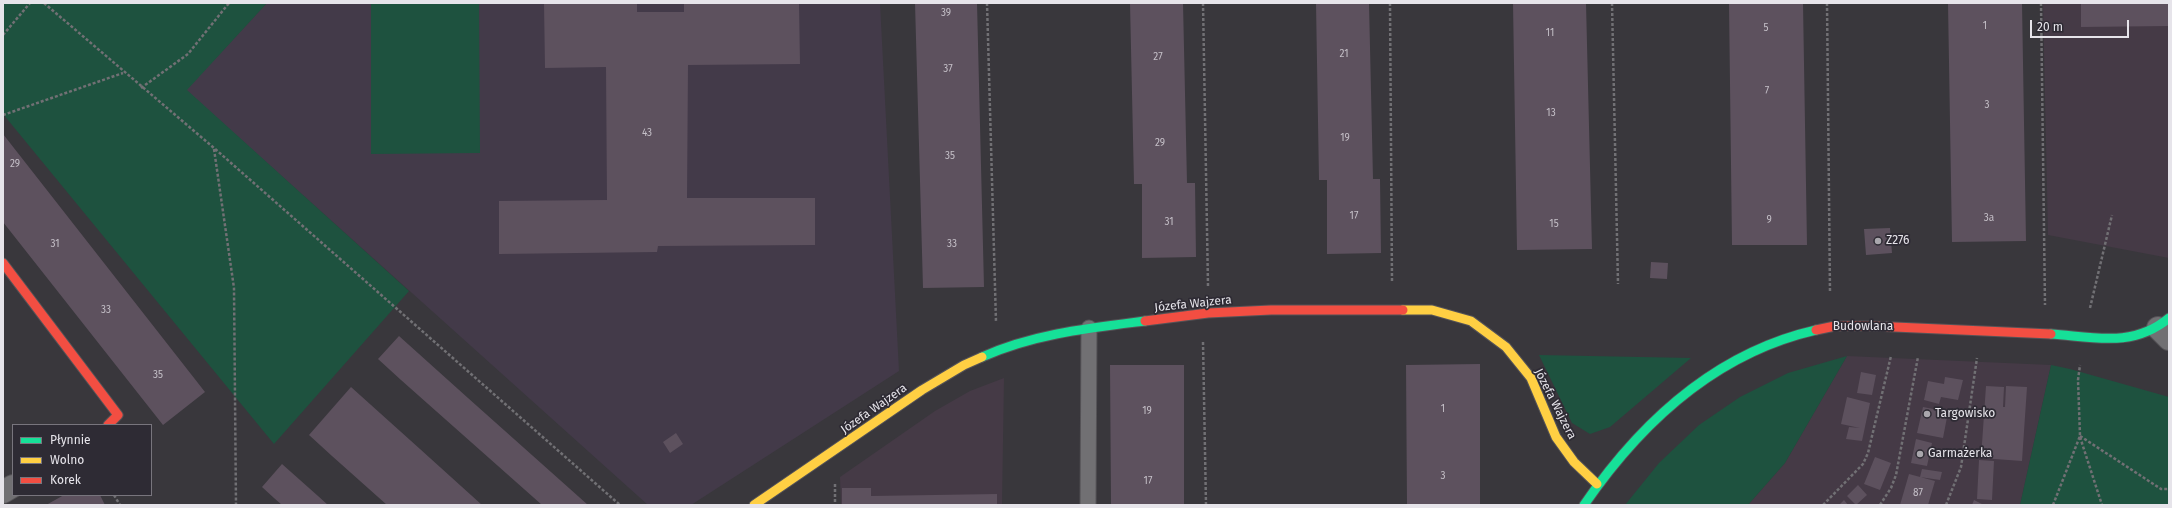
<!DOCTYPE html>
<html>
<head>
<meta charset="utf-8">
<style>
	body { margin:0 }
	#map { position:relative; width:2172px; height:508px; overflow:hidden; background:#39373c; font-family:"Fira Sans",sans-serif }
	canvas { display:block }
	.frame { position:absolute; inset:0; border:4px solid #e6e4ea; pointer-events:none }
	.legend { position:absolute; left:12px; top:424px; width:140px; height:72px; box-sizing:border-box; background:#2e2b34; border:1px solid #78757d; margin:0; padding:5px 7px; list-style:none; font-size:12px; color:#e6e4ea }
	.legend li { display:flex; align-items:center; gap:8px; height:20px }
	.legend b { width:20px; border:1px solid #78757d }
	.scale { position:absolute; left:2030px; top:20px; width:99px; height:18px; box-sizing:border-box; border:2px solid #e6e4ea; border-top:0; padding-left:5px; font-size:12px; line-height:14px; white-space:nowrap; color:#e6e4ea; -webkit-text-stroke:3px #2e2b34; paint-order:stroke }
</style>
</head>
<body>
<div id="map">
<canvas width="2172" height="508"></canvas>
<div class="frame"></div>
<ul class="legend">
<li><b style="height:5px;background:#16e098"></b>Płynnie</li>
<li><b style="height:5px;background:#ffcf43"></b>Wolno</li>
<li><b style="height:5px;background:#f24e42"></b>Korek</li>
</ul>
<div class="scale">20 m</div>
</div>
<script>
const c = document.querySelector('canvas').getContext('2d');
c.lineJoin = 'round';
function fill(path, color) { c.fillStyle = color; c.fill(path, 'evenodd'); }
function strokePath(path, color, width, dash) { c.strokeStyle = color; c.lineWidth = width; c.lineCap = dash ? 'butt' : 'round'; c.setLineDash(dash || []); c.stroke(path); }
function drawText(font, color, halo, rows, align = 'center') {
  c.font = font + ' "Fira Sans",sans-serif'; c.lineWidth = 3.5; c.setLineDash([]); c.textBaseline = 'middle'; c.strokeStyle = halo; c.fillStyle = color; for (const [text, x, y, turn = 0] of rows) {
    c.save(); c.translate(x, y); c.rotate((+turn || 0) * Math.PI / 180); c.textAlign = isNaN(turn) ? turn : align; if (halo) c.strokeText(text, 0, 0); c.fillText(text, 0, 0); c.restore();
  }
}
const commercial = new Path2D(`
	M2043 3H2169V258L2048 235Z
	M1847 356 2051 365 2020 505H1748L1785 463Z
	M1004 378 1002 505H841L840 477 935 411 970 391Z`);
const education = new Path2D(`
	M267 3H880L899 371 691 505H648L186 90Z`);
const green = new Path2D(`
	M3 3H267L187 90 409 291 274 444 3 114Z
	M371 3H479L480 153 371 154Z
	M1539 355 1691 358 1610 427 1590 434 1572 423Z
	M1847 356 1785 463 1748 505H1625L1659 463 1699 425 1740 397 1788 373Z
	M2051 365 2070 369 2169 397V505H2020Z`);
const building = new Path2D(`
	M544 3H637V12H684V3H799L800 64 688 65 687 198H815V245L658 246 657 252 499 254V201L607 200 606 67 545 68Z
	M915 3H977L984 287 923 288Z
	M1130 3H1183L1187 183H1195L1196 257 1142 258V184H1134Z
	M1316 3H1369L1373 179H1380L1381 253 1327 254V180H1319Z
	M1513 3H1586L1592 249 1517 250Z
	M1729 3H1803L1807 245H1732Z
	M1948 3H2022L2026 241 1952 242Z
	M2081 3H2169V26L2081 27Z
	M3 134 205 392 163 425 3 222Z
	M1890 228 1892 253 1866 255 1864 229Z
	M1651 262 1668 263 1667 279 1650 278Z
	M399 336 468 398 588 505H542L401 380 378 359Z
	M1480 364V505H1407L1406 365Z
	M1110 365H1184V505H1111Z
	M1861 372 1876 375 1872 395 1857 393Z
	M1945 377 1963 380 1958 400 1941 397 1939 404 1924 400 1928 381 1944 384Z
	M1986 386 2004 387 2003 407H2005L2006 386 2027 387 2022 461 1981 458Z
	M351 387 420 449 482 505H387L332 456 309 435Z
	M1847 397 1870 403 1862 441 1846 439 1849 427 1860 428 1841 424Z
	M1923 407 1948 412 1943 438 1917 433Z
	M676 433 683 444 670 453 663 442Z
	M1916 439 1932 443 1927 466 1911 463Z
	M1875 457 1891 463 1880 490 1864 484Z
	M1979 460 1994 461 1992 500 1977 499Z
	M282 464 318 496 328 505H282L274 498 262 487Z
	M1922 469 1942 472 1940 480 1920 477Z
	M1909 474 1935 481 1928 505H1900Z
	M1858 485 1867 495 1856 505 1847 496Z
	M842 488H871V496L997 494V505H842Z
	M64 495H100L105 505H46Z
	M1844 500 1848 505H1839Z
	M1974 500 1984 505H1972Z`);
const path = new Path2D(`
	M44 3 214 148 620 505
	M987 3 996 322
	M1203 3 1208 286
	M1390 3 1392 282
	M1612 3 1618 284
	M1827 3 1830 293
	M2041 3 2045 305
	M3 35 30 3
	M141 88 188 54 229 3
	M3 115 123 73
	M214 149 234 288 236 505
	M2090 308 2112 215
	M1203 342 1206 505
	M2080 436 2161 489H2169
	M2080 437 2102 505
	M835 484V505
	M114 495 120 505
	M1823 505 1863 464 1868 453 1891 356
	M1880 505 1891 488 1896 475 1918 357
	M1946 505 1961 467 1977 358
	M2053 505 2080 436 2078 380 2080 365`);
const lane = new Path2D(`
	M1088 505 1089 328`);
const street = new Path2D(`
	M2158 328 2169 339
	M3 492 13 486`);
const fast = new Path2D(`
	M2051 334C2094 337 2133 348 2169 318
	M982 357C1033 334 1089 328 1145 321
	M1584 505C1641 422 1715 353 1816 330`);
const slow = new Path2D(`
	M1403 310H1432L1471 321 1506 347 1531 378 1556 437 1574 462 1597 484
	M754 505 922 390 964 365 982 357`);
const jam = new Path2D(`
	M3 263 118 415 108 425
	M1145 321 1208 313 1271 310H1403
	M1816 330 1835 326H1872L2051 334`);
const markers = [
	[1878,241,4,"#a9a7ad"],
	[1927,414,4,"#a9a7ad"],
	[1920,454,4,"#a9a7ad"]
];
const numberNames = [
	["39",946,13],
	["1",1985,26],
	["5",1766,28],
	["11",1550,33],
	["21",1344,54],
	["27",1158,57],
	["37",948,69],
	["7",1767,91],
	["3",1987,105],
	["13",1551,113],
	["43",647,133],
	["19",1345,138],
	["29",1160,143],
	["35",950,156],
	["29",15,164],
	["17",1354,216],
	["3a",1989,218],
	["9",1769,220],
	["31",1169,222],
	["15",1554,224],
	["31",55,244],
	["33",952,244],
	["33",106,310],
	["35",158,375],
	["1",1443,409],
	["19",1147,411],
	["3",1443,476],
	["17",1148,481],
	["87",1918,493]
];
const poiNames = [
	["Z276",1886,241],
	["Targowisko",1935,414],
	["Garmażerka",1928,454]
];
const streetNames = [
	["Józefa Wajzera",1193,304,-6],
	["Budowlana",1863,327],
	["Józefa Wajzera",1555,404,63],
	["Józefa Wajzera",874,409,-35]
];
fill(commercial, '#453a46');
fill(education, '#433a49');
fill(green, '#1e523f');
fill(building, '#5d515e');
strokePath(lane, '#555357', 17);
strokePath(street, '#555357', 24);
strokePath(fast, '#555357', 11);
strokePath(slow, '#555357', 11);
strokePath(jam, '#555357', 11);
strokePath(path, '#717074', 2.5, [3, 2]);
strokePath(lane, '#717073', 15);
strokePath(street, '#717073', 22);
strokePath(fast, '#16e098', 9);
strokePath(slow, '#ffcf43', 9);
strokePath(jam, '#f24e42', 9);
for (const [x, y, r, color] of markers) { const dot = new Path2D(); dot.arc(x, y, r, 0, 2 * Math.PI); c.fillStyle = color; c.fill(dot); strokePath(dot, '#2e2b34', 1.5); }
drawText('10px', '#c4bfc7', null, numberNames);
drawText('12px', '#e6e4ea', '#2e2b34', poiNames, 'left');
drawText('12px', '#e6e4ea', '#2e2b34', streetNames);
</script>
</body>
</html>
